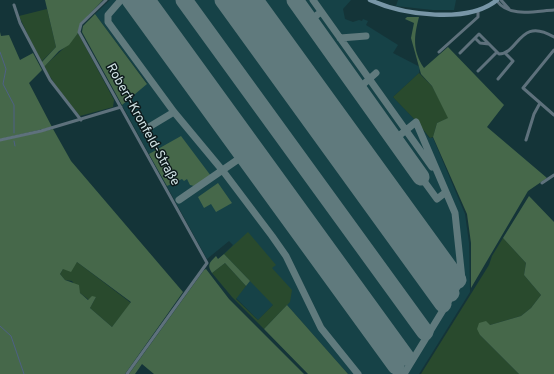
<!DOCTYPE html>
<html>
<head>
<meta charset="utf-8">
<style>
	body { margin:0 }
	canvas { display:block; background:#143438 }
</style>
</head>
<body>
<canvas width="554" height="374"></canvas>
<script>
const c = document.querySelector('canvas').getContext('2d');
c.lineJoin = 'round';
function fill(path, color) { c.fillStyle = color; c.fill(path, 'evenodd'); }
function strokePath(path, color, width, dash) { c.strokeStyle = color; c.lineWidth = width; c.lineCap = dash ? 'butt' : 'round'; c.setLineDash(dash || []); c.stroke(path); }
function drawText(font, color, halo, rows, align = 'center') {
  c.font = font + ' Overpass,sans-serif'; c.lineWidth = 3; c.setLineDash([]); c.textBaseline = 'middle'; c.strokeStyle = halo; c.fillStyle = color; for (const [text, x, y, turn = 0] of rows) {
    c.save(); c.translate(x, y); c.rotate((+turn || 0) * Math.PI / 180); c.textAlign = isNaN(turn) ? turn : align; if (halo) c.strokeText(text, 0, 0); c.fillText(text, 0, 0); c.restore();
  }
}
const built = new Path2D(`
	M110 0H351L343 9 345 19 353 22 359 20 362 21 363 19 368 21 366 25 398 45 393 53 420 67 419 73 393 97 417 122 429 138H433L465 214 469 243 470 292 419 374H348L287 305H273L258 320 236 298 250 281 224 254 233 245 229 241 207 259 122 105 147 83 95 14Z
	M398 0H456L454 10H433L396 6Z`);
const green = new Path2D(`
	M47 9 56 47 41 62 19 16Z
	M78 33 114 100 113 107 80 116 58 89 44 67C55 55 68 46 78 33Z
	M419 73 432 86 449 118 437 123 433 137 430 138 417 122 393 97Z
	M248 232 276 265 272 268 292 290 290 302 264 329 232 297 212 273 225 263 246 286 236 299 258 320 273 305 224 254Z
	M503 238 526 263 524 275 541 295 531 308 521 316 490 325 480 335 519 374H421L489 265 492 256Z
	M77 262 131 303 112 327 90 308 96 297 89 300 80 293 72 281 65 280 60 274 63 269Z`);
const forest = new Path2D(`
	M45 0H103L80 24 78 33 69 45 59 51 44 67 41 63 56 47Z
	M95 14 147 84 122 105 82 32 83 26Z
	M407 17H419C414 36 412 50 424 68L448 47 504 105 487 127 547 178 528 191 471 288V243L467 214 433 137 437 123 448 118 432 86 421 74 411 38 414 23 405 19Z
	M0 32 1 36 9 35 20 60 33 53 42 70 29 83 52 127 0 139Z
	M53 129 71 161 183 292 125 374H0V141ZM77 262 131 302 112 327 90 308 96 297 92 296 88 300 80 293 79 285 65 280 60 274 63 269 71 272Z
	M181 136 211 176 194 186 190 185 187 179 184 181 182 179 167 186 149 154Z
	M218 183 232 203 216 212 211 204 204 208 198 197Z
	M529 196 554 222V374H519L480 335 477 329 479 323 486 321 490 325 521 316 531 308 541 295 524 275 526 263 503 238Z
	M224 254 250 281 246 286 225 263 212 273C207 265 209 263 216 256L218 259Z
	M206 269 229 299 304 374H154L142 364 135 374H129L204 270Z
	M287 305 348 374H308L264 329Z`);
const stream = new Path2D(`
	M0 52 6 69 3 84 14 105V133
	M14 141 15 146
	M0 326 11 336 24 374`);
const taxiway = new Path2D(`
	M121 0 108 15V22L174 112 223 171 272 236 286 256 321 328 358 374
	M313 0 432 167
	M309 21 321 12
	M340 38 366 36
	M184 75 195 67
	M358 89 376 73
	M144 130 174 112
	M395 139 416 122 455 213 462 279 404 374
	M421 177 437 199 446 192
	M179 200 243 156
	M397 240 417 224
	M339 287 350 279
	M396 366 403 374`);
const runway = new Path2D(`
	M130 0 396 366
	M147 0 406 357
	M184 0 425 332
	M223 0 443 304
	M240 0 451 293
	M255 0 458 280
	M295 0 421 177`);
const street = new Path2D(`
	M106 0 81 24 79 32 207 263 127 374
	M501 0 509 9
	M497 1C509 18 536 11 554 10
	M14 5 20 23 50 80 81 120
	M475 38 480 43 489 44
	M554 50 523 88 554 115
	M439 52 478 17V10
	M460 53 479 34 499 54C519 54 519 16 554 37
	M478 71 497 52
	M498 79 513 61 505 53
	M0 140 41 131 121 107
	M526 140 534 114 540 103
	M542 183 554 175`);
const secondary = new Path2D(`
	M370 0C403 15 468 24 497 0`);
const streetNames = [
	["Robert-Kronfeld-Straße",142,125,61]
];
fill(built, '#164247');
fill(green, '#294a2d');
fill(forest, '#46684a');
strokePath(stream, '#4e6185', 1);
strokePath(taxiway, '#607a7d', 7);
strokePath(runway, '#607a7d', 17);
strokePath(street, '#5e717c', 3);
strokePath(secondary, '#7896a7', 4.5);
drawText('13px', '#d0e2e4', '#0c191b', streetNames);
</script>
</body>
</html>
